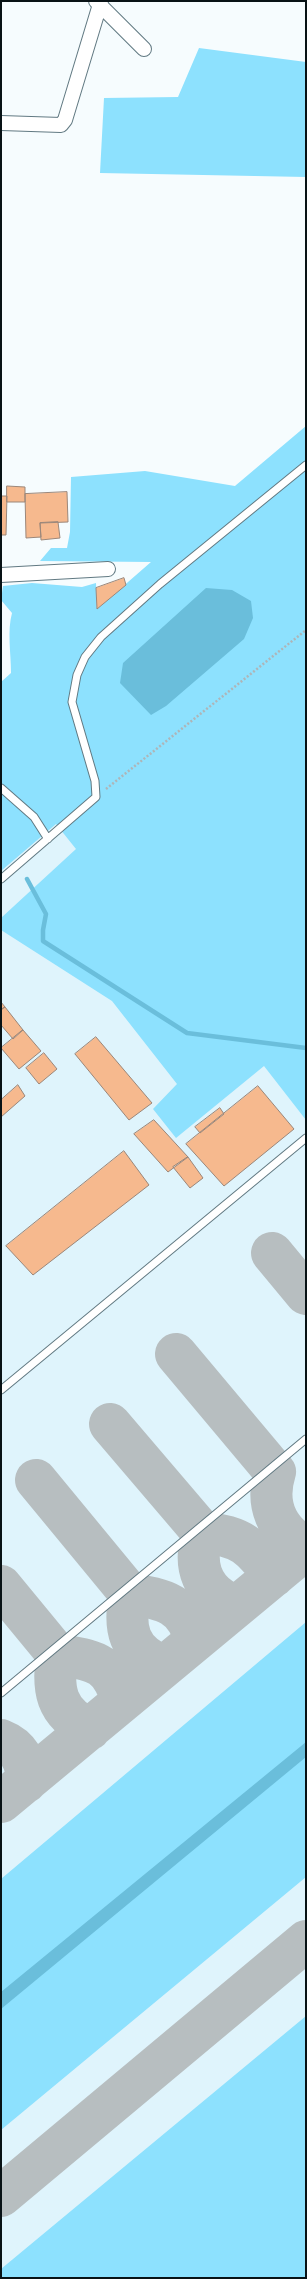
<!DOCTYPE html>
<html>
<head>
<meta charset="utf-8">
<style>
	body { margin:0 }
	#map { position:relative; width:307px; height:2279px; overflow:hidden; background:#f6fcfe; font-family:"Exo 2",sans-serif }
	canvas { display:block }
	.frame { position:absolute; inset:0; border:2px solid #081215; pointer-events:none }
</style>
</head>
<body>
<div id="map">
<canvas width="307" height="2279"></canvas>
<div class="frame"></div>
</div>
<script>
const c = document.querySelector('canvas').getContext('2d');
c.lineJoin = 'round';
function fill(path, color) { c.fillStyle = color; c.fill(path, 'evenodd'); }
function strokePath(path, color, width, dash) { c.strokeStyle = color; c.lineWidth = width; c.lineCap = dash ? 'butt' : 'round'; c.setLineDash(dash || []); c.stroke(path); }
const built = new Path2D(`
	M306 426V2278H1V682L126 585 235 486Z`);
const green = new Path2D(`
	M199 48 306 62V177L100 173 104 98 178 97Z
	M306 426V1120L264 1066 176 1138 153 1109 177 1084 112 1001 1 930V918L76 849 56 824 1 871V682L11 673C11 653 7 631 12 613L1 600 3 586 32 583 82 587 96 583 97 609 151 562 40 561 51 548H67L70 532 71 477 145 471 235 486Z
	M306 1622V1877L1 2130V1879Z
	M306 2016V2278H1V2269Z`);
const water = new Path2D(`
	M206 588 232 590 251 601 253 618 244 639 166 706 151 715 120 683 123 663Z
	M306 1742V1757L1 2009V1992Z`);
const stream = new Path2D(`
	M27 879 46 914 43 930V941L187 1033 306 1048`);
const taxiway = new Path2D(`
	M272 1253 306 1294
	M176 1354 275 1472C265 1504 276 1531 306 1547
	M110 1424 203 1533C192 1566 202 1594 236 1606
	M36 1480 130 1594
	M203 1533C241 1535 252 1547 274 1576
	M1 1586 57 1654C52 1689 55 1713 90 1729
	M57 1654C95 1661 110 1661 122 1701
	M163 1666C128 1652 123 1628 130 1594 164 1599 186 1604 195 1640
	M1 1740C19 1747 28 1762 26 1782
	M1 1802 306 1549
	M1 2196 306 1941`);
const building = new Path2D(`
	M7 486 25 487V502H7Z
	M67 492 68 522 40 523 41 537 26 538 25 494Z
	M1 496H7L6 535H1Z
	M58 522 60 538 41 540 40 523Z
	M124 578 126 585 97 609 96 588Z
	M1 1002 5 1007 1 1010Z
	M5 1007 23 1030 13 1039 1 1025V1010Z
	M23 1030 41 1051 19 1069 1 1048Z
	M96 1037 152 1103 129 1120 75 1054Z
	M44 1053 57 1069 39 1084 26 1068Z
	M18 1085 25 1096 1 1117V1100Z
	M258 1086 294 1129 224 1186 186 1144Z
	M220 1108 224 1114 200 1133 195 1127Z
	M154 1120 188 1157 168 1172 134 1134Z
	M124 1151 149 1185 33 1275 6 1246Z
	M188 1157 203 1178 190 1188 173 1167Z`);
const path = new Path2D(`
	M106 789 306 630`);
const service = new Path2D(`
	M1 788 34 817 48 839
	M1 879 96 797 95 781 72 702 77 675 85 657 101 637 160 584 306 465
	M1 1390 306 1138
	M1 1693 306 1439`);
const minor = new Path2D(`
	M96 1 144 49
	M1 123 61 125 65 120 101 1
	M1 575 108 569`);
fill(built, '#dff4fc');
fill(green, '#8de1fe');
fill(water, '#6abedb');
strokePath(stream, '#6abedb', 4.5);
strokePath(taxiway, '#b7bec0', 42);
fill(building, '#f6b98e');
strokePath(building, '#9b877a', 1);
strokePath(service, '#617982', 9);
strokePath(minor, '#617982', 16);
strokePath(path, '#aeb5b8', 2.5, [2, 2]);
strokePath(service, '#fff', 7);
strokePath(minor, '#fff', 14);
</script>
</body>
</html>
